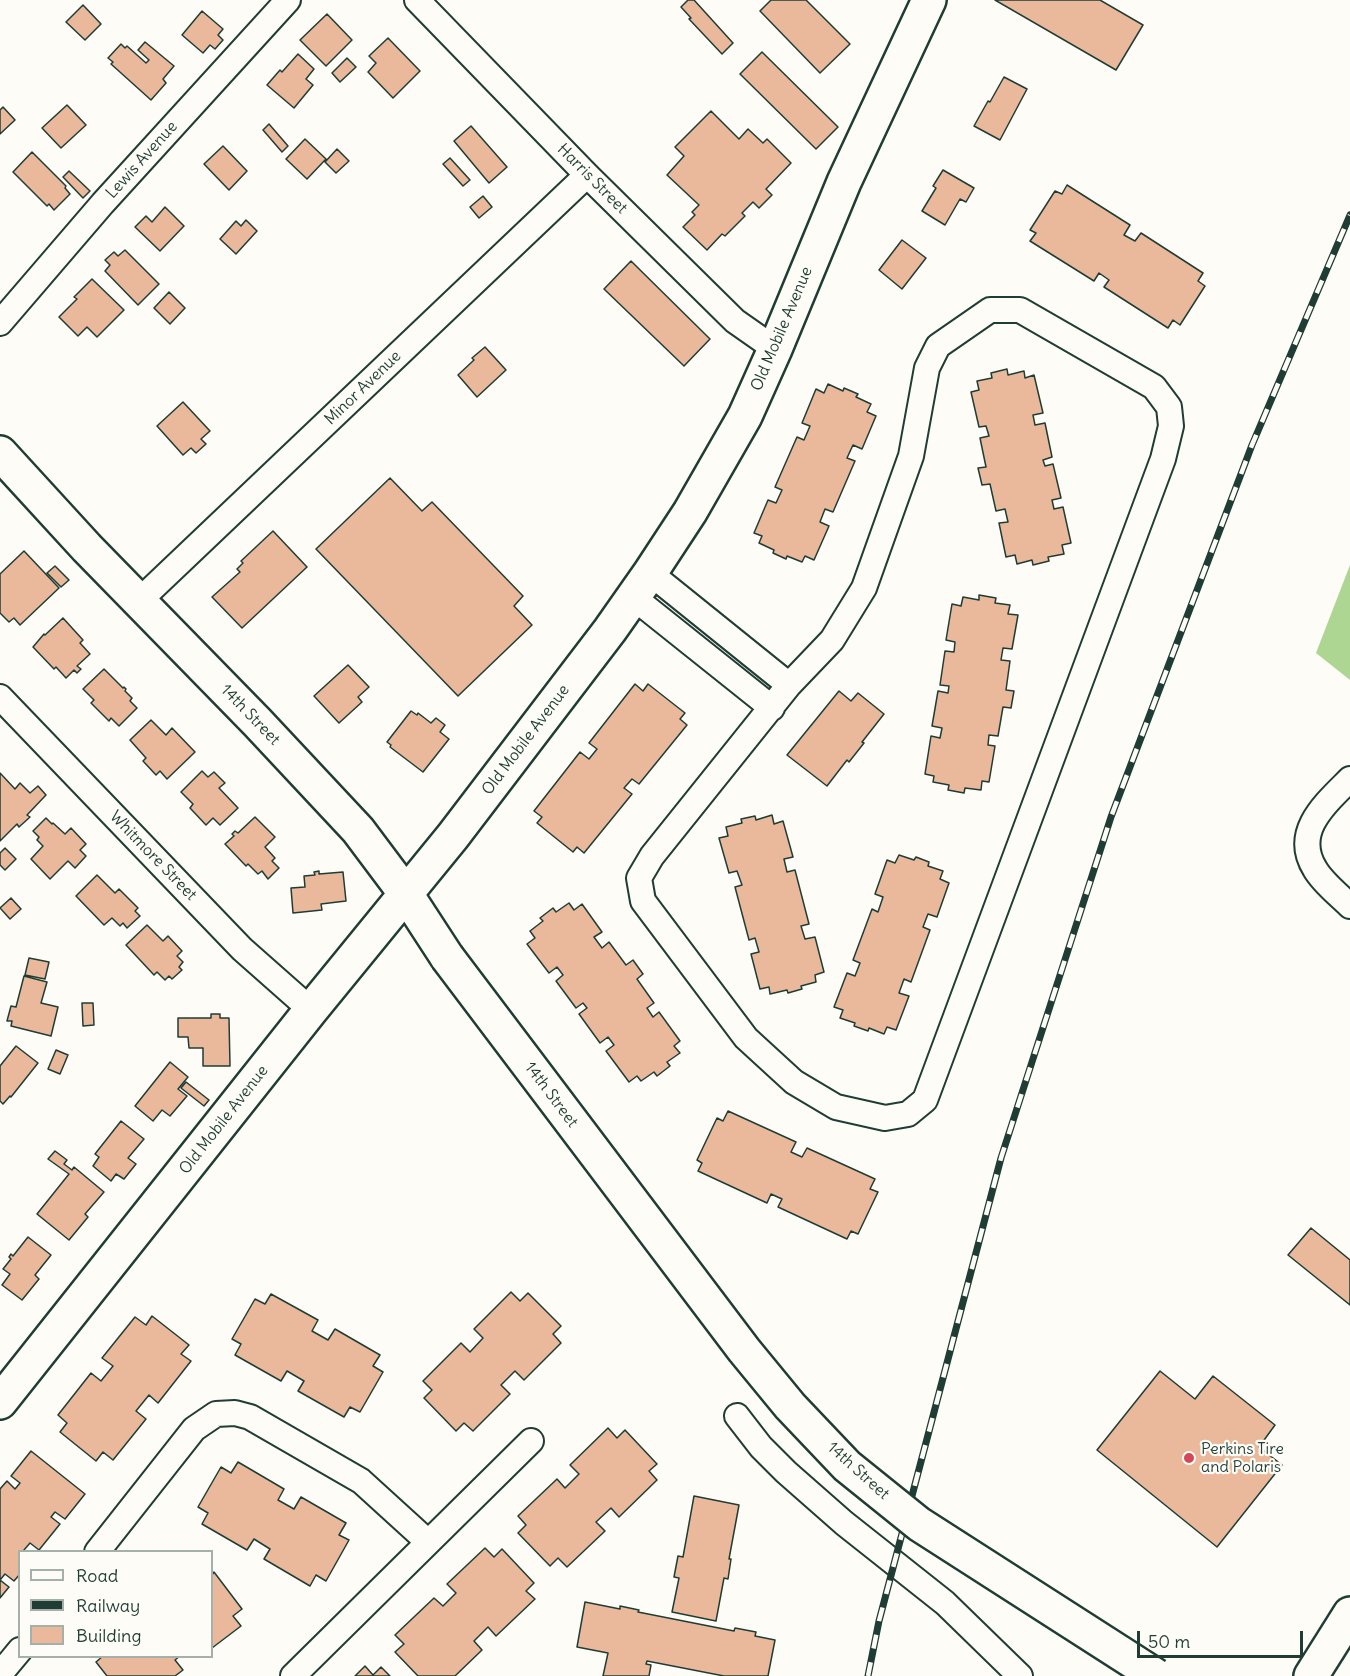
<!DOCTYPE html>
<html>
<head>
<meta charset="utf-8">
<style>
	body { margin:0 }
	#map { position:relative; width:1350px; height:1676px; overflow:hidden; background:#fdfcf7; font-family:Delius,sans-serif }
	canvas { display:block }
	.legend { position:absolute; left:18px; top:1550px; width:195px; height:108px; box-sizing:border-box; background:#fdfcf7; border:2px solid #a4b0a9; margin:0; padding:8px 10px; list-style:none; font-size:18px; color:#1f3d34 }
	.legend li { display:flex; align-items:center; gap:12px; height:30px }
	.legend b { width:30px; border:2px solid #a4b0a9 }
	.scale { position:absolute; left:1137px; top:1631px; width:166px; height:27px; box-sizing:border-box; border:3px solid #1f3d34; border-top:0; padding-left:8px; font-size:18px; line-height:21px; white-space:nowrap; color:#1f3d34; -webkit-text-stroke:4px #fdfcf7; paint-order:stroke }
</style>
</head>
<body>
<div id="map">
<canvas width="1350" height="1676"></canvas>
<ul class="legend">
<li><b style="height:8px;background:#fdfcf7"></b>Road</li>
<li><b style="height:8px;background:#1f3d34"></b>Railway</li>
<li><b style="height:16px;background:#eab89b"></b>Building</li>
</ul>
<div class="scale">50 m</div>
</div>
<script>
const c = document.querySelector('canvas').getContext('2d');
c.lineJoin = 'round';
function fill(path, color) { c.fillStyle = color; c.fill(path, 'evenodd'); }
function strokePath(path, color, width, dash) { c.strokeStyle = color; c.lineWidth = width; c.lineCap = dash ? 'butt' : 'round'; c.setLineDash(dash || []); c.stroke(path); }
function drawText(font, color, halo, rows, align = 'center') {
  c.font = font + ' Delius,sans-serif'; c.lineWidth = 4.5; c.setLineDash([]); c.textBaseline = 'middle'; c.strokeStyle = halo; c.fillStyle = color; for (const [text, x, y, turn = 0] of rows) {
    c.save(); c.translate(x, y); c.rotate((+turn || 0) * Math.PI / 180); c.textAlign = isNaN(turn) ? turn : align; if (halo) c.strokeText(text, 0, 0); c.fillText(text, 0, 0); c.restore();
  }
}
const green = new Path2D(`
	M1350 565V680L1316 653Z`);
const building = new Path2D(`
	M688 0H694L733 43 722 54 689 19 691 18 681 7Z
	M771 0H806L850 44 820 73 760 11Z
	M995 0H1100L1143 25 1116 70Z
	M83 5 101 24 85 40 66 22Z
	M202 11 223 29 218 35 223 40 215 49 210 45 203 53 182 35Z
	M327 14 352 40 326 66 300 40Z
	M388 38 420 71 393 98 368 72 376 63 369 56Z
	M145 42 174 66 163 79 166 83 151 100 111 64 113 62 108 58 121 44 125 48 127 46 146 63 149 60 138 50Z
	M762 52 838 127 816 149 740 74Z
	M298 54 314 69 306 79 313 85 294 108 267 85 280 70 282 72Z
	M347 58 356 67 340 82 332 73Z
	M1004 77 1027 89 1000 140 974 126 988 101 990 102Z
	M67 105 86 125 61 148 42 128Z
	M3 107 15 120 0 134V110Z
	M711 111 739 139 748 129 763 143 767 139 791 163 766 189 772 195 759 208 753 202 742 213 745 216 725 236 722 234 707 250 683 227 695 215 692 212 699 205 667 175 684 156 675 147Z
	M269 124 288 146 282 152 263 130Z
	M471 126 507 167 489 183 454 141Z
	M305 139 326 159 307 179 286 159Z
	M223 146 247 171 229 190 204 164Z
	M337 149 349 161 336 173 325 162Z
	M32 152 66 186 65 188 70 194 54 210 49 204 47 206 13 172Z
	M450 158 470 180 463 186 443 164Z
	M943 170 974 188 966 202 960 199 945 225 922 211 936 188 933 186Z
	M69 171 90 191 83 198 63 177Z
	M1067 185 1130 225 1124 235 1135 241 1141 233 1203 273 1198 281 1205 286 1180 325 1173 320 1168 328 1104 287 1109 280 1099 273 1094 281 1030 241 1036 233 1030 230 1055 191 1062 194Z
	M483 196 492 207 479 218 470 207Z
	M165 207 184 226 160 251 135 227 146 216 152 222Z
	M246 220 257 231 236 254 220 239 236 221 241 226Z
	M902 240 926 258 902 289 879 270Z
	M125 250 159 284 138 305 105 271 110 265 105 260 114 252 118 256Z
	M631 261 710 339 684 366 604 289Z
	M92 279 124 310 97 337 87 327 78 336 59 317 77 299 74 297Z
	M169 292 185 308 170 324 154 308Z
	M485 347 506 370 477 397 458 375 474 360 472 358Z
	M1007 369 1008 375 1024 371 1025 378 1034 375 1043 413 1033 415 1035 425 1045 423 1052 457 1043 460 1045 466 1053 464 1061 498 1052 500 1054 509 1063 507 1071 543 1062 545 1064 554 1048 557 1049 561 1033 565 1032 560 1017 564 1015 555 1006 557 999 523 1008 522 1005 509 996 511 990 484 982 485 978 468 986 467 980 438 989 436 986 426 979 427 971 392 979 390 977 381 992 378 991 373Z
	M828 384 843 391 844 388 858 394 856 397 871 404 867 412 876 416 862 449 853 445 847 458 855 461 833 512 825 509 820 522 829 526 814 560 805 556 802 562 787 556 786 559 773 553 774 550 759 543 762 536 754 533 768 500 776 503 782 490 775 487 797 437 804 440 810 426 802 423 816 389 824 393Z
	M183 402 210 431 201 439 206 444 196 453 191 448 183 455 157 426Z
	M390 478 422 511 432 502 523 596 514 606 532 625 458 696 316 549Z
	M273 531 307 567 242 628 212 597 240 572 237 569 243 563 241 561Z
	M24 551 59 588 20 625 14 618 9 622 0 613V574Z
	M55 566 69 580 61 587 47 573Z
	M979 595 996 598 995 603 1010 605 1008 614 1018 615 1012 649 1003 648 1001 660 1010 661 1006 690 1014 691 1011 708 1003 707 998 736 989 735 988 745 995 746 989 782 982 781 981 790 965 788 964 793 948 790 949 785 933 782 934 776 925 774 931 736 940 738 942 728 932 726 938 691 948 693 949 686 940 685 945 651 954 652 955 642 946 640 952 604 961 606 963 597 979 600Z
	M63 618 83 640 80 643 90 654 77 666 81 669 77 673 74 670 66 678 56 667 54 669 33 647 44 634 45 635Z
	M348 665 369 687 358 697 362 702 339 723 314 696Z
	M104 669 123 688 124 687 126 689 125 691 132 698 130 701 137 708 119 726 111 718 109 721 91 703 94 700 83 689Z
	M635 684 643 691 648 684 685 713 680 719 687 725 639 784 632 779 624 788 632 794 584 853 577 847 573 852 537 823 542 817 534 811 580 752 589 759 597 749 589 743Z
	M839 691 851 701 858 693 884 714 862 742 864 743 849 762 847 760 827 786 787 755Z
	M411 711 417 715 418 713 431 723 436 718 445 725 440 732 449 739 423 772 390 747 391 745 387 742Z
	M151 720 166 735 172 728 195 752 167 779 160 771 156 775 143 761 146 758 130 740Z
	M202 771 208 777 214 772 225 783 219 788 238 808 220 825 213 818 206 825 190 808 193 804 181 792Z
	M0 773 15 789 20 783 30 793 38 786 46 795 27 815 30 817 19 827 17 824 0 841Z
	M772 815 774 824 783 821 793 857 784 859 787 872 795 870 809 924 801 926 805 939 815 937 824 972 815 975 816 982 801 986 802 989 788 993 787 990 770 994 769 987 760 989 751 954 759 952 755 938 749 940 735 887 742 885 737 871 729 873 719 838 728 836 726 827 742 823 741 819 755 816 756 820Z
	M255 817 275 837 265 847 275 858 272 861 279 868 268 879 262 871 258 874 248 864 246 866 225 844 234 836 232 834 235 831 238 833Z
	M46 818 52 824 53 823 65 834 71 828 86 844 80 850 86 856 75 868 68 861 50 879 31 859 43 846 37 840 39 837 33 831Z
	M5 848 16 859 5 870 0 865V853Z
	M899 855 914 860 916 857 929 862 928 866 943 871 940 879 949 883 937 917 928 914 923 927 930 930 911 982 904 979 899 993 909 996 896 1030 887 1027 884 1034 869 1028 868 1031 854 1026 855 1023 840 1018 843 1010 834 1007 847 973 855 976 860 963 853 960 872 909 878 912 883 897 875 894 887 860 895 863Z
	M319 871V874L343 872 346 901 321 904 322 910 293 913 291 888 305 887 304 876 315 875 314 872Z
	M97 875 115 893 119 889 138 908 135 911 140 916 127 928 123 923 120 926 112 918 104 925 76 896Z
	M11 898 21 909 10 919 0 908Z
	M569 903 574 910 582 904 602 932 594 937 602 948 609 942 626 965 633 960 643 974 637 979 654 1003 647 1008 653 1017 659 1012 680 1041 674 1046 680 1053 667 1062 670 1066 657 1076 654 1072 641 1081 637 1076 629 1082 606 1051 614 1045 608 1037 600 1043 579 1014 587 1008 583 1003 576 1008 556 981 563 975 557 967 549 973 527 944 535 938 530 931 543 921 540 918 553 908 556 912Z
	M147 925 163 941 168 936 182 951 177 956 183 962 179 967 182 970 172 979 169 976 165 980 157 972 154 975 126 945Z
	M29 958 49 962 45 979 25 975Z
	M24 976 47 982 41 1003 58 1007 51 1036 11 1026 12 1021H7L11 1006 16 1007Z
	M82 1003H93L94 1025 83 1026Z
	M211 1014H220V1018H229L230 1066H203V1048H189L188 1037H178V1018H211Z
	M16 1046 38 1063 11 1097 10 1096 3 1104 0 1101V1066Z
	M56 1050 68 1055 60 1074 48 1069Z
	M170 1062 188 1077 178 1089 187 1096 170 1116 162 1110 153 1121 135 1106Z
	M186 1082 209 1100 204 1106 181 1088Z
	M728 1111 796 1142 791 1152 802 1157 807 1148 875 1179 870 1189 878 1192 858 1234 851 1231 847 1239 778 1207 782 1199 771 1194 767 1203 698 1171 702 1163 697 1160 717 1118 723 1121Z
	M121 1121 144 1139 128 1158 136 1164 124 1179 116 1174 111 1181 93 1166 99 1157 95 1154Z
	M55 1151 67 1160 64 1164 72 1170 74 1167 104 1192 85 1214 88 1217 69 1240 37 1214 69 1174 48 1159Z
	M1311 1228 1350 1260V1305L1288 1255Z
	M28 1237 51 1255 35 1275 39 1279 22 1300 2 1285 10 1274 3 1269 11 1259 9 1257 11 1254 13 1256Z
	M511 1292 520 1301 528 1293 561 1326 553 1334 561 1343 524 1380 515 1371 501 1385 510 1394 473 1431 464 1423 456 1431 424 1398 432 1390 423 1381 461 1343 470 1352 483 1338 474 1329Z
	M271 1294 318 1320 312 1331 328 1340 335 1329 380 1355 373 1366 383 1372 360 1412 350 1407 344 1417 298 1391 304 1381 287 1371 281 1381 235 1355 241 1344 232 1339 255 1299 265 1304Z
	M152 1316 189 1345 181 1354 191 1361 158 1403 149 1395 136 1411 146 1419 113 1460 103 1452 96 1461 60 1432 67 1423 58 1415 91 1373 101 1381 113 1366 102 1358 135 1317 146 1325Z
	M1160 1371 1195 1399 1213 1376 1275 1425 1259 1447 1282 1465 1217 1547 1097 1450Z
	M608 1428 617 1438 625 1430 657 1464 649 1471 657 1480 619 1517 611 1508 596 1522 605 1531 567 1567 558 1558 550 1566 518 1533 526 1525 518 1516 557 1479 565 1488 579 1474 570 1465Z
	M31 1451 85 1494 65 1519 55 1512 51 1517 60 1524 39 1550 30 1543 24 1550 27 1552H20V1574L14 1581 5 1574 0 1580 9 1587 0 1598V1489L7 1481 15 1489 20 1483 11 1476Z
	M238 1462 284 1489 278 1500 294 1509 301 1497 346 1523 339 1535 349 1540 326 1581 316 1575 310 1586 264 1559 270 1549 254 1539 247 1550 202 1524 208 1513 198 1507 221 1467 231 1473Z
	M694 1496 739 1505 729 1559H731L728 1579 724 1578 716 1621 672 1612 679 1578 674 1577 678 1556 683 1557Z
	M485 1548 494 1557 502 1549 534 1583 526 1591 535 1599 496 1636 488 1627 474 1641 482 1650 455 1676H418L395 1652 404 1644 395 1635 434 1598 443 1606 456 1593 447 1584Z
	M214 1572 242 1609 233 1616 241 1626 212 1648V1575Z
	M585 1602 620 1609V1606L639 1610 638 1612 734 1631 735 1628 756 1632 755 1636 775 1640 768 1676H724L647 1661 646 1664 651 1665 649 1676H603L608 1653 577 1647Z
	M103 1656H180L175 1660 183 1670 175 1676H107L96 1662Z
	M365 1666 373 1675 381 1667 390 1676H355Z`);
const street = new Path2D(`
	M417 0 587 175 735 321 775 349
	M990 310H1020L1154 387 1169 407 1171 426 1163 459 925 1100 908 1114 885 1118 836 1107 794 1082 746 1038 643 901 639 878 652 856 789 685 832 640 864 588 911 456 927 368 938 346Z
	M0 323 103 203 288 0
	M650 573 789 685
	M633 597 772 708
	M139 601 587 175
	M0 697 242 949 311 1010
	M1350 779C1325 804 1292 832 1315 869 1323 883 1339 895 1350 906
	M737 1416 761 1447 786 1472 844 1523 945 1603 1020 1676
	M97 1552 194 1429 216 1414 235 1413 250 1417 361 1481 428 1542
	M0 1674 20 1650
	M293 1676 531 1441`);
const secondary = new Path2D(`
	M0 453 87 548 257 722 358 830 406 894 447 957
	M0 1402 311 1010 453 836 610 630 650 573 690 512 745 416 775 349 844 182 929 0`);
const primary = new Path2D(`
	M1311 1676 1350 1614`);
const rail = new Path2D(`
	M868 1676 879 1621 1001 1158 1111 817 1252 445 1350 215`);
const secondaryBridge = new Path2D(`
	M447 957 744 1350 790 1406 847 1466 919 1524 1156 1676`);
const markers = [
	[1189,1458,6,"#d1495b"]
];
const streetNames = [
	["Lewis Avenue",142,160,-48],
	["Harris Street",592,179,45],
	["Old Mobile Avenue",782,329,-67],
	["Minor Avenue",363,388,-44],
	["14th Street",250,715,46],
	["Old Mobile Avenue",526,740,-53],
	["Whitmore Street",153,856,46],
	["14th Street",551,1095,53],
	["Old Mobile Avenue",224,1120,-52],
	["14th Street",858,1471,42]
];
const poiNames = [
	["Perkins Tire",1201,1449],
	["and Polaris",1201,1467]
];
fill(green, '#add693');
fill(building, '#eab89b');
strokePath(building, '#1f3d34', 1.5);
strokePath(street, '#1f3d34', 28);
strokePath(secondary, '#1f3d34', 38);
strokePath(primary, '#1f3d34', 38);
strokePath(street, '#fdfcf7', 24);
strokePath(secondary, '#fdfcf7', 33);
strokePath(primary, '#fdfcf7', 33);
strokePath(rail, '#1f3d34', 7);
strokePath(rail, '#fdfcf7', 4.5, [14]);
strokePath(secondaryBridge, '#1f3d34', 38, []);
strokePath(secondaryBridge, '#fdfcf7', 33);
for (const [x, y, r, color] of markers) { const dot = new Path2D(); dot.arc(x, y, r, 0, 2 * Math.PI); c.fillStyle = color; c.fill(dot); strokePath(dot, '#fdfcf7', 2); }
drawText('16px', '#1f3d34', '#fdfcf7', streetNames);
drawText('16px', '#1f3d34', '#fdfcf7', poiNames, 'left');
</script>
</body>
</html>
